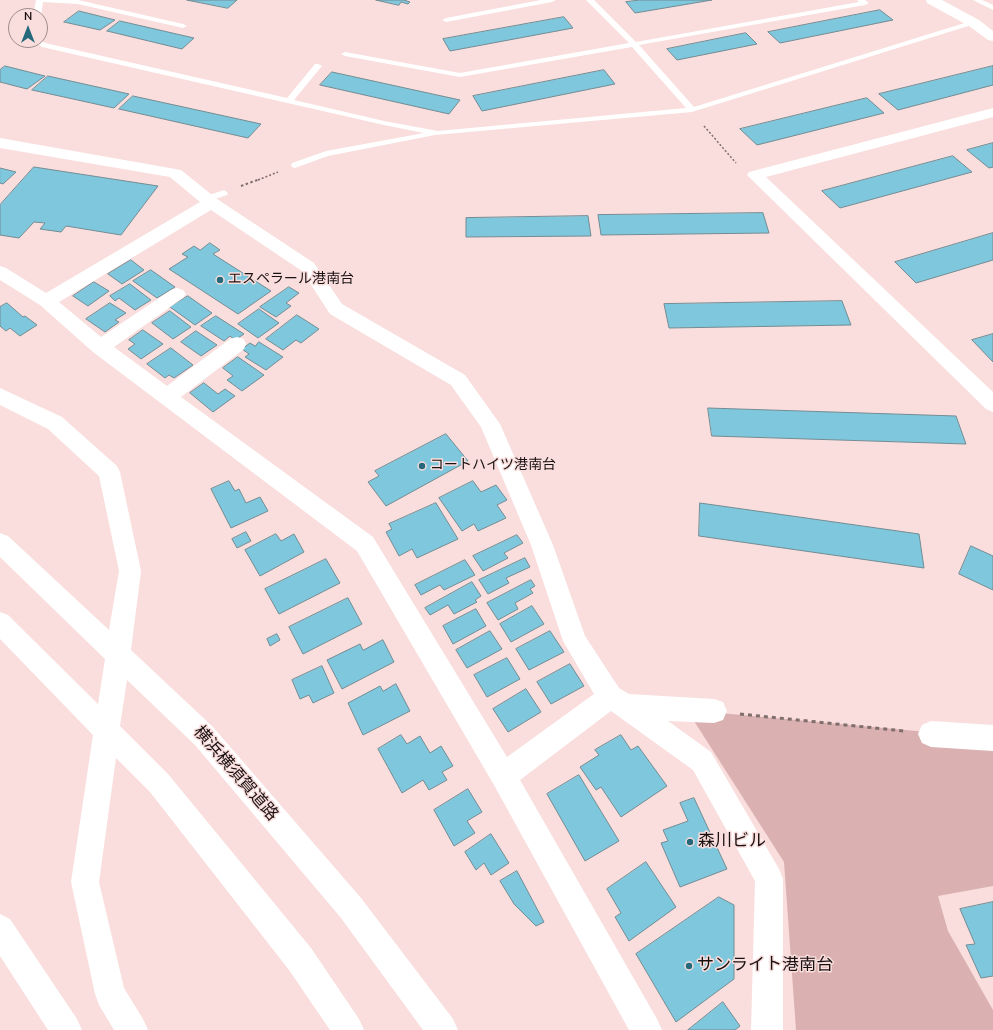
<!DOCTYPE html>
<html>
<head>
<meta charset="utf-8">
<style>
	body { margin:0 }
	#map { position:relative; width:993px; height:1030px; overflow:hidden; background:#f9dedd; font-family:"Nunito Sans",sans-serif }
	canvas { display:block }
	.north { position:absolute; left:8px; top:8px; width:40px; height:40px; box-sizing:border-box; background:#f9dedd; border:1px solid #9f8c8b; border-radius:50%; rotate:0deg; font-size:11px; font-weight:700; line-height:16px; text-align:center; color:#191010 }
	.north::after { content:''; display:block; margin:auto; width:14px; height:18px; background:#26697b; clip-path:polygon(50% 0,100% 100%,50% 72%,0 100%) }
</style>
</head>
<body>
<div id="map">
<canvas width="993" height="1030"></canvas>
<div class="north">N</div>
</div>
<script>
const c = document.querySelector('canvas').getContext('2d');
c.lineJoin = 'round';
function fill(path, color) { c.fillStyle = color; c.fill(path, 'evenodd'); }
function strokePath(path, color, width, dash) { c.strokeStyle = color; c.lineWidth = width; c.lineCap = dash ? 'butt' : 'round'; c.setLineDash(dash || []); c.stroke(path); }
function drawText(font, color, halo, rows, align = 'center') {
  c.font = font + ' "Nunito Sans","Noto Sans JP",sans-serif'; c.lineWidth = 3; c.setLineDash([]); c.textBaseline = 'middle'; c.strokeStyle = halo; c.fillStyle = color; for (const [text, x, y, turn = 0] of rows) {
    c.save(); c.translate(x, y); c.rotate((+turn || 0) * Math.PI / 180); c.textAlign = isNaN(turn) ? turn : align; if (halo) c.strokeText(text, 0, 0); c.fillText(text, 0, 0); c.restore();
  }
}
const green = new Path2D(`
	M687 710 993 738V886L938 896 948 931 993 1010V1030H796L784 862Z`);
const building = new Path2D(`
	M187 0H237L228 8Z
	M376 0H404L410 2 408 4 401 2 399 5Z
	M640 0H712L635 13 626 2Z
	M880 10 893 20 780 43 768 32Z
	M79 11 115 20 100 30 64 22Z
	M564 17 573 28 450 51 443 39Z
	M120 21 194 38 182 49 107 31Z
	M746 33 757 44 677 60 667 49Z
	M5 66 45 76 27 89 0 82V70Z
	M993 66V85L898 110 879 94Z
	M604 70 615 84 482 111 473 96Z
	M332 72 460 100 449 114 320 85Z
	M48 76 129 94 114 108 32 90Z
	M133 96 261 124 248 138 119 109Z
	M867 98 884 113 757 145 740 129Z
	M993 143V167L989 168 967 150Z
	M953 156 972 172 840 208 822 191Z
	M34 167 158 186 121 235 66 226 61 232 40 229 45 223 34 222 19 238 0 235V205Z
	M0 168 16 172 3 184 0 183Z
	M763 213 769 233 601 235 598 215Z
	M588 216 591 236 466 237V218Z
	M993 233V260L916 283 895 262Z
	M210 243 220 250 213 254 271 291 238 314 169 269 188 257 182 254 194 246 200 250Z
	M131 260 144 270 122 284 108 274Z
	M151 270 175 287 157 298 133 281Z
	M94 282 109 291 88 306 73 296Z
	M130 284 151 300 135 310 119 298 115 301 110 296Z
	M289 287 299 293 286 303 291 306 276 317 260 307Z
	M188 296 212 313 195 325 170 307Z
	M842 301 851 325 669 328 664 304Z
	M7 303 23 317 25 316 37 325 20 336 10 328 6 331 0 326V307Z
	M110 303 126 313 115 320 119 322 105 332 86 319Z
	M259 309 279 323 258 338 238 324Z
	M170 311 191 327 173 339 152 323Z
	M297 315 319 329 301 343 296 340 283 350 266 339Z
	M216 316 244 334 235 340 230 336 224 341 201 326Z
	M143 330 163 344 141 359 128 349 135 344 129 340Z
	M196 331 217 345 201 356 181 342Z
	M993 334V362L972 340Z
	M259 342 283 357 266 370 245 357 249 354 242 349 250 343 255 346Z
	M171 348 193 365 174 378 169 375 165 378 147 364Z
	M238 357 264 375 242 391 227 380 233 376 223 368Z
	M204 383 218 394 225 389 235 396 213 412 190 393Z
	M708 408 956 416 966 444 712 436Z
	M446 434 468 461 386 506 368 482 379 476 375 471Z
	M229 481 235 491 239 489 246 503 260 497 268 511 231 528 211 489Z
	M473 481 481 492 496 485 507 500 497 505 506 518 478 531 474 524 462 531 439 498Z
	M436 503 458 539 417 558 412 549 399 556 386 532 392 529 389 524Z
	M700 503 919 534 924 568 699 536Z
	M246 532 251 541 237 548 232 539Z
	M276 534 281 541 294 534 304 552 260 576 245 550Z
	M517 535 523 543 504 553 508 558 483 571 473 556Z
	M971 546 993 556V590L959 574Z
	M525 558 530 567 506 578 509 583 488 594 479 580Z
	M326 559 340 583 279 614 265 589Z
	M465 560 475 575 444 590 440 585 421 595 415 585Z
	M531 580 535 586 530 589 533 593 515 603 518 609 498 620 487 603Z
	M472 582 481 596 475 600 477 602 454 614 448 605 430 615 425 608Z
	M348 598 362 624 303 654 289 627Z
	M532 606 544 624 511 642 500 624Z
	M476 609 486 626 453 644 443 626Z
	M490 631 502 649 467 668 456 650Z
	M550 631 564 652 529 670 516 649Z
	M277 634 280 640 270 646 267 639Z
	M383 640 394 662 342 689 327 660 360 644 363 650Z
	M507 658 520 679 487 697 474 675Z
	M570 664 584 686 551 704 537 682Z
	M322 666 334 693 313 703 309 695 300 699 292 680Z
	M396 684 410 711 363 735 348 703 380 686 383 691Z
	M526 689 541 712 508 732 493 709Z
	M401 735 407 744 420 736 430 753 441 746 453 766 442 772 447 780 429 790 423 780 402 793 378 749Z
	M621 735 631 750 638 746 667 786 621 817 601 787 596 790 580 767 599 755 595 750Z
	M579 775 619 841 585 861 547 794Z
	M468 789 482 812 467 821 475 833 454 846 434 810Z
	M694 798 727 869 680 887 661 843 668 841 663 830 688 821 680 803Z
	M491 834 509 863 491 875 484 863 476 870 465 852Z
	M646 862 676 907 629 941 615 917 621 913 607 889Z
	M517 871 544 922 536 926 514 904 500 881Z
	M719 897 734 905V979L676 1022 636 954Z
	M993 902V976L981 978 966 945 975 944 960 909Z
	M723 1002 740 1026 735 1030H688Z`);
const pathFar2 = new Path2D(`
	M704 126 736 163
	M258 180 278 172`);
const pathFar1 = new Path2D(`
	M241 186 260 179`);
const path = new Path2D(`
	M740 714 904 731`);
const lane = new Path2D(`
	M36 0H78L183 24 187 26 183 28 78 4 43 2 41 16H33Z
	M541 0H556L552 2 446 22 442 20 446 18Z
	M586 0H594L636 42 859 2 857 0H865L869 3 865 5 639 45 694 107 971 21H974L978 23 692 112 435 135 328 156 295 168 292 167 291 165 292 163 326 151 424 133 384 125 42 47 32 40H40L45 43 287 98 315 64H318L322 66 294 100 384 121 438 131 686 108 632 47 460 77 345 56 341 54 345 52 460 73 629 43Z
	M973 0H982L993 5V10Z
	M224 190 228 193 227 195 206 202 202 199 203 197Z`);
const street = new Path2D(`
	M993 108V117L766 177 993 392V412L986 409 747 175 749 172Z
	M0 138 181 170 217 199 314 263 342 304 465 375 500 424 553 545 585 636 619 688 629 694 714 699 723 702 727 711 723 720 714 723 668 721 711 752 779 869 783 879V1030H751L755 881 693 770 611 711 520 780 657 1019 662 1030H629L494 785 357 551 93 352 40 305 0 280V266L6 268 46 293 200 202 170 177 0 148ZM211 210 302 271 330 314 451 385 481 427 531 545 563 641 594 694 507 757 373 537 181 397 244 349 246 344 244 339 237 337 230 339 167 386 114 347 183 298 186 294 183 290 177 288 171 290 101 337 59 302Z
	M931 721 993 725V751L931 747 922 743 918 734 922 725Z`);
const secondary = new Path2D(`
	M926 0H942L979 20 993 31V41L988 40 969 26 927 3Z`);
const highway = new Path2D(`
	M0 388 62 417 117 466 120 472 141 571 131 650 213 727 361 898 453 1019 458 1030H423L341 918 195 745 127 680 120 726 168 774 311 948 359 1019 364 1030H330L289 970 150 792 116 758 99 882 124 988 143 1019 148 1030H114L99 1005 95 994 71 882 93 735 0 639V612L8 615 98 704 105 659 0 557V533L8 536 109 630 119 571 99 476 48 429 0 405Z
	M0 914 10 919 77 1019 82 1030H48L0 956Z`);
const markers = [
	[220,280,4,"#26697b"],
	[422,466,4,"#26697b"],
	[690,842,4,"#26697b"],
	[689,966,4,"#26697b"]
];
const poiNames = [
	["エスペラール港南台",228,280],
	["コートハイツ港南台",430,466]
];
const nearStreetnames = [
	["横浜横須賀道路",235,774,49]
];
const nearPoinames = [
	["森川ビル",698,842],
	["サンライト港南台",697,966]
];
fill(green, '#dab1b0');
fill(building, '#7fc7dd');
strokePath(building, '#738c93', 1);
strokePath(pathFar2, '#7f6e6d', 1.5, [2, 2]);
strokePath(pathFar1, '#7f6e6d', 2, [2.5, 2.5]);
strokePath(path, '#7f6e6d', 3, [4, 4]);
fill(lane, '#fff');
fill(street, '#fff');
fill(secondary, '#fff');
fill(highway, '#fff');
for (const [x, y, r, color] of markers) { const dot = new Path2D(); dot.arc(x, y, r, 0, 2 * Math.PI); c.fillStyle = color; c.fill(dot); strokePath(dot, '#f9dedd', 1.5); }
drawText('14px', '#191010', '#f9dedd', poiNames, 'left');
drawText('17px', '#191010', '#f9dedd', nearStreetnames);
drawText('17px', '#191010', '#f9dedd', nearPoinames, 'left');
</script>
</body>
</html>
